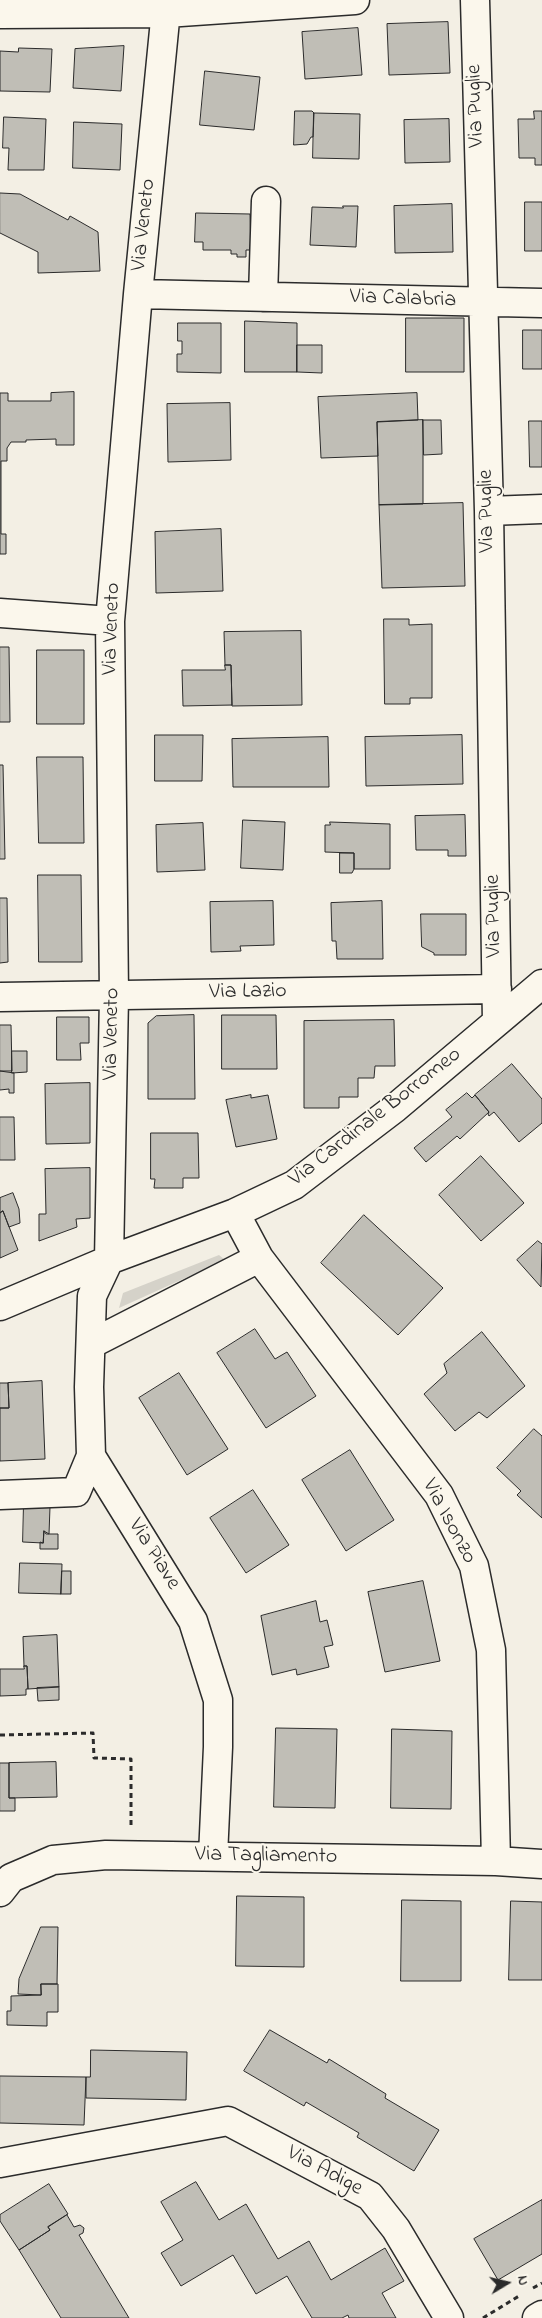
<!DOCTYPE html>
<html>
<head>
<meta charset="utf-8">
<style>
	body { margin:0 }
	#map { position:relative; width:542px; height:2318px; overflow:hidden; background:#f3efe4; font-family:"Indie Flower",sans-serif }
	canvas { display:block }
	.north { position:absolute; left:482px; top:2258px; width:50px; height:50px; -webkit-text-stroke:4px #fbf7ec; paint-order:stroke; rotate:81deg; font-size:14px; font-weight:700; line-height:20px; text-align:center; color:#2b2b2b }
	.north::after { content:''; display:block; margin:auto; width:18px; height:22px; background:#2b2b2b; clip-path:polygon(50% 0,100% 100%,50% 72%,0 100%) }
</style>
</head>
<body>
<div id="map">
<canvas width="542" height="2318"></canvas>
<div class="north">N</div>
</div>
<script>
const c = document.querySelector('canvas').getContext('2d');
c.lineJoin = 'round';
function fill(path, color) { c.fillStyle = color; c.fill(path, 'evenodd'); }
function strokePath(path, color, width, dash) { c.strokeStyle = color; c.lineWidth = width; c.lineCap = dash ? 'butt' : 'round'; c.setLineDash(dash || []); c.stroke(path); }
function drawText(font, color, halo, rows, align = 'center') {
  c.font = font + ' "Indie Flower",sans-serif'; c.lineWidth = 4; c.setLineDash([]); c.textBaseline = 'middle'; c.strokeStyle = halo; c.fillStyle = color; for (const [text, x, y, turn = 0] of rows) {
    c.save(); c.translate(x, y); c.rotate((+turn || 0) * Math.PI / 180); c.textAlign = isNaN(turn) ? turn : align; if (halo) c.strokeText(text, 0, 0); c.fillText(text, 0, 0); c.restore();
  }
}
const green = new Path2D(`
	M219 1255 225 1260 119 1308 123 1293Z`);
const building = new Path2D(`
	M448 22 450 73 389 75 387 24Z
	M358 28 362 75 305 79 302 32Z
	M124 46 121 91 73 88 75 49Z
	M19 48 52 49 50 92 0 91V51L18 52Z
	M205 71 260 77 254 130 200 125Z
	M295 111H312L314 113 313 137H311L307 144 294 145Z
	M534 111H542V165H535V158H519L518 119H534Z
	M314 113 360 114 359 159 313 158Z
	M4 117 46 119 44 170H8L9 148H3Z
	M449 119 450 162 405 163 404 120Z
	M74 122 122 124 120 170 73 168Z
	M0 193 20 194 68 220 70 216 98 232 100 271 38 273V252L0 233Z
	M525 202H542V251H525Z
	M452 204 453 252 395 253 394 206Z
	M343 206H358L356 247 310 245 312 207 343 208Z
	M196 213 250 214 251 250H246V257H237V254H231V250H203V242H195Z
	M406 318H464V372H406Z
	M245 321 297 323V372H245Z
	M178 323H221V373L177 372V354H182V341H178Z
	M523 330H542V369H523Z
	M297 345H322V373L297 372Z
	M74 392V445H56V439L26 440V442H11L7 448V461H1V534H6V554H0V393H8V401H51V393Z
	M417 393 418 420 377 422 378 456 321 458 318 397Z
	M230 403 231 460 168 462 167 404Z
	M423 420H441L442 454 424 455Z
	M423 420V504L379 505 377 422Z
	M529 421H542V467H530Z
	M463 503 465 586 382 588 379 505Z
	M221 529 223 591 156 593 155 532Z
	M384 619H409V625L432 624V698H410V704H385Z
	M301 631 302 705 232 706 231 665H225L224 632Z
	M0 647H9L10 722H0Z
	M37 650H84V724H37Z
	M225 665H231L232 705 183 706 182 670H225Z
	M155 735H203L202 781H155Z
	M462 735 463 784 366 786 365 737Z
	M328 737 329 787H233L232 739Z
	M37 757H83L84 843H39Z
	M0 765H3L5 859H0Z
	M465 815 466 856H448V850H416L415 816Z
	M243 820 285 822 283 870 241 868Z
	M330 822 390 824V869H354V853L325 852V825H330Z
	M203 823 205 870 157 872 156 825Z
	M340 853H354V869L352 873H340Z
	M38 875H81L82 962H39Z
	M0 898H7L8 962 0 963Z
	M273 901 274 945 240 946 241 951 211 952 210 902Z
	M382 901 383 959H337L336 941H332L331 903Z
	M421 914H466V955H434V953L422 947Z
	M194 1015 195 1099H148V1023L156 1016Z
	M222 1015H276L277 1069H222Z
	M57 1017H89V1043H80L81 1060H57Z
	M394 1020 395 1066H375L374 1078H358V1097H339V1108H304V1021Z
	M0 1025H11L12 1071H0Z
	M12 1051H27V1072L12 1073Z
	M512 1064 542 1099V1123L519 1142 494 1112 489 1116 488 1114 489 1112 475 1095Z
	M0 1071 14 1073V1093H9V1089L0 1090Z
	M90 1083V1143L46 1144 45 1084Z
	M467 1093 472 1098 475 1095 489 1112 460 1139 457 1136 426 1162 414 1148 452 1117 446 1110Z
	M251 1095V1098L268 1095 277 1139 236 1147 226 1100Z
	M0 1117H14L15 1160H0Z
	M151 1133H198L199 1178H183V1188H154L155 1179H151Z
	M481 1156 524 1203 481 1241 439 1195Z
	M90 1168V1218L76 1219 77 1227 39 1241V1214H46L45 1169Z
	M13 1193 19 1209 20 1223 9 1227 3 1211 0 1213V1198Z
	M3 1211 18 1250 0 1258V1213Z
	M364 1215 443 1288 398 1335 321 1263Z
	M538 1241 542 1244 541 1287 517 1260Z
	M255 1329 275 1359 287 1352 316 1396 266 1428 217 1353Z
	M482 1332 525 1386 487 1418 479 1412 455 1431 424 1394 447 1373 444 1364Z
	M179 1373 228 1449 187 1475 139 1398Z
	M42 1381 45 1459 0 1461V1408H9L8 1383Z
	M0 1383H8L9 1408H0Z
	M534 1429 542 1436V1518L517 1495 521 1491 497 1468Z
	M350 1450 394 1520 346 1551 302 1480Z
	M253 1490 289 1545 246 1573 210 1518Z
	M24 1499 40 1507H50L49 1534 44 1531 43 1543 23 1542Z
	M44 1531 46 1534H58V1549H40V1542L43 1543Z
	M20 1563 62 1564 61 1594 19 1593Z
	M62 1571H71V1594H61Z
	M423 1581 440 1661 385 1672 368 1592Z
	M316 1601 320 1622 327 1620 333 1645 324 1647 329 1667 297 1675 296 1669 272 1675 261 1616Z
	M57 1635 59 1687 28 1689 27 1666H24L23 1637Z
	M24 1666H27L28 1689H26V1695L0 1696V1669H24Z
	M59 1687V1700L38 1701 37 1688Z
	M276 1728 337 1729 335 1808 274 1807Z
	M392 1729 452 1731 451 1809 391 1808Z
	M56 1762 57 1797 9 1798V1763Z
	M0 1763H9V1798H15V1811H0Z
	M237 1896 304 1897V1967L236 1966Z
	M402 1900 461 1901V1981H401Z
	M511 1901 542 1902V1980H509Z
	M41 1927H58L57 1984H41V1995L18 1994 19 1979Z
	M41 1984H58V2012H47V2026L7 2025V2011H11V1996L41 1995Z
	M270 2030 327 2063 329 2059 386 2094 385 2098 439 2130 414 2171 357 2137 359 2133 306 2102 304 2106 244 2071Z
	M91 2050 187 2052 186 2100 86 2098V2077H90Z
	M0 2076 86 2077 84 2125 0 2123Z
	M196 2182 219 2220 246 2204 278 2259 309 2241 331 2280 385 2248 404 2281 382 2293 396 2318H349L348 2315 342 2318H312L287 2276 256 2294 233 2255 181 2286 161 2253 183 2240 161 2202Z
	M49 2184 68 2214 48 2227 50 2230 19 2250 0 2221V2215Z
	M542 2200V2254L498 2280 474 2239Z
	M67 2215 74 2227 80 2225 84 2228 83 2233 79 2235 129 2318H61L19 2250 50 2230 48 2227Z`);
const path = new Path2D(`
	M0 1735 93 1733 94 1758 131 1759V1829
	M533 2288 542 2283
	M483 2318 519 2296`);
const minor = new Path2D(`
	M167 0 138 294 110 621 114 996 109 1260 92 1296 89 1387 91 1456 193 1621 218 1700V1747L213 1856
	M475 0 489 511 497 1022
	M0 14 166 13 355 0
	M138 294 542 303
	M263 297 266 201
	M489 511 542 509
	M0 613 110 621
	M0 997 497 989
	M235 1213 259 1258 439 1495 474 1566 491 1650 496 1861
	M0 1306 109 1260 235 1213 294 1185 395 1108 542 984
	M91 1344 259 1258
	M0 1495 76 1492 91 1456
	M0 1892 11 1878 53 1860 106 1855 496 1861 542 1864
	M0 2163 228 2121 370 2196 396 2229 449 2318
	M537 2318 542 2315`);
const streetNames = [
	["Via Puglie",477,106,-92],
	["Via Veneto",145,225,-84],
	["Via Calabria",403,300,2],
	["Via Puglie",488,511,-91],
	["Via Veneto",113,629,-88],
	["Via Puglie",495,916,-91],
	["Via Lazio",248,993,-1],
	["Via Veneto",113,1034,-89],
	["Via Cardinale Borromeo",376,1118,-38],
	["Via Isonzo",448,1522,62],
	["Via Piave",153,1555,58],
	["Via Tagliamento",266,1857,1],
	["Via Adige",324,2172,28]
];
fill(green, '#d5d2c9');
fill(building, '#c0beb6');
strokePath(building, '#2b2b2b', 1);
strokePath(minor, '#2b2b2b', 31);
strokePath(path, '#2b2b2b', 3, [5, 4]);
strokePath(minor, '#fbf7ec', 28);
drawText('22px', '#2b2b2b', '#fbf7ec', streetNames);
</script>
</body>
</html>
